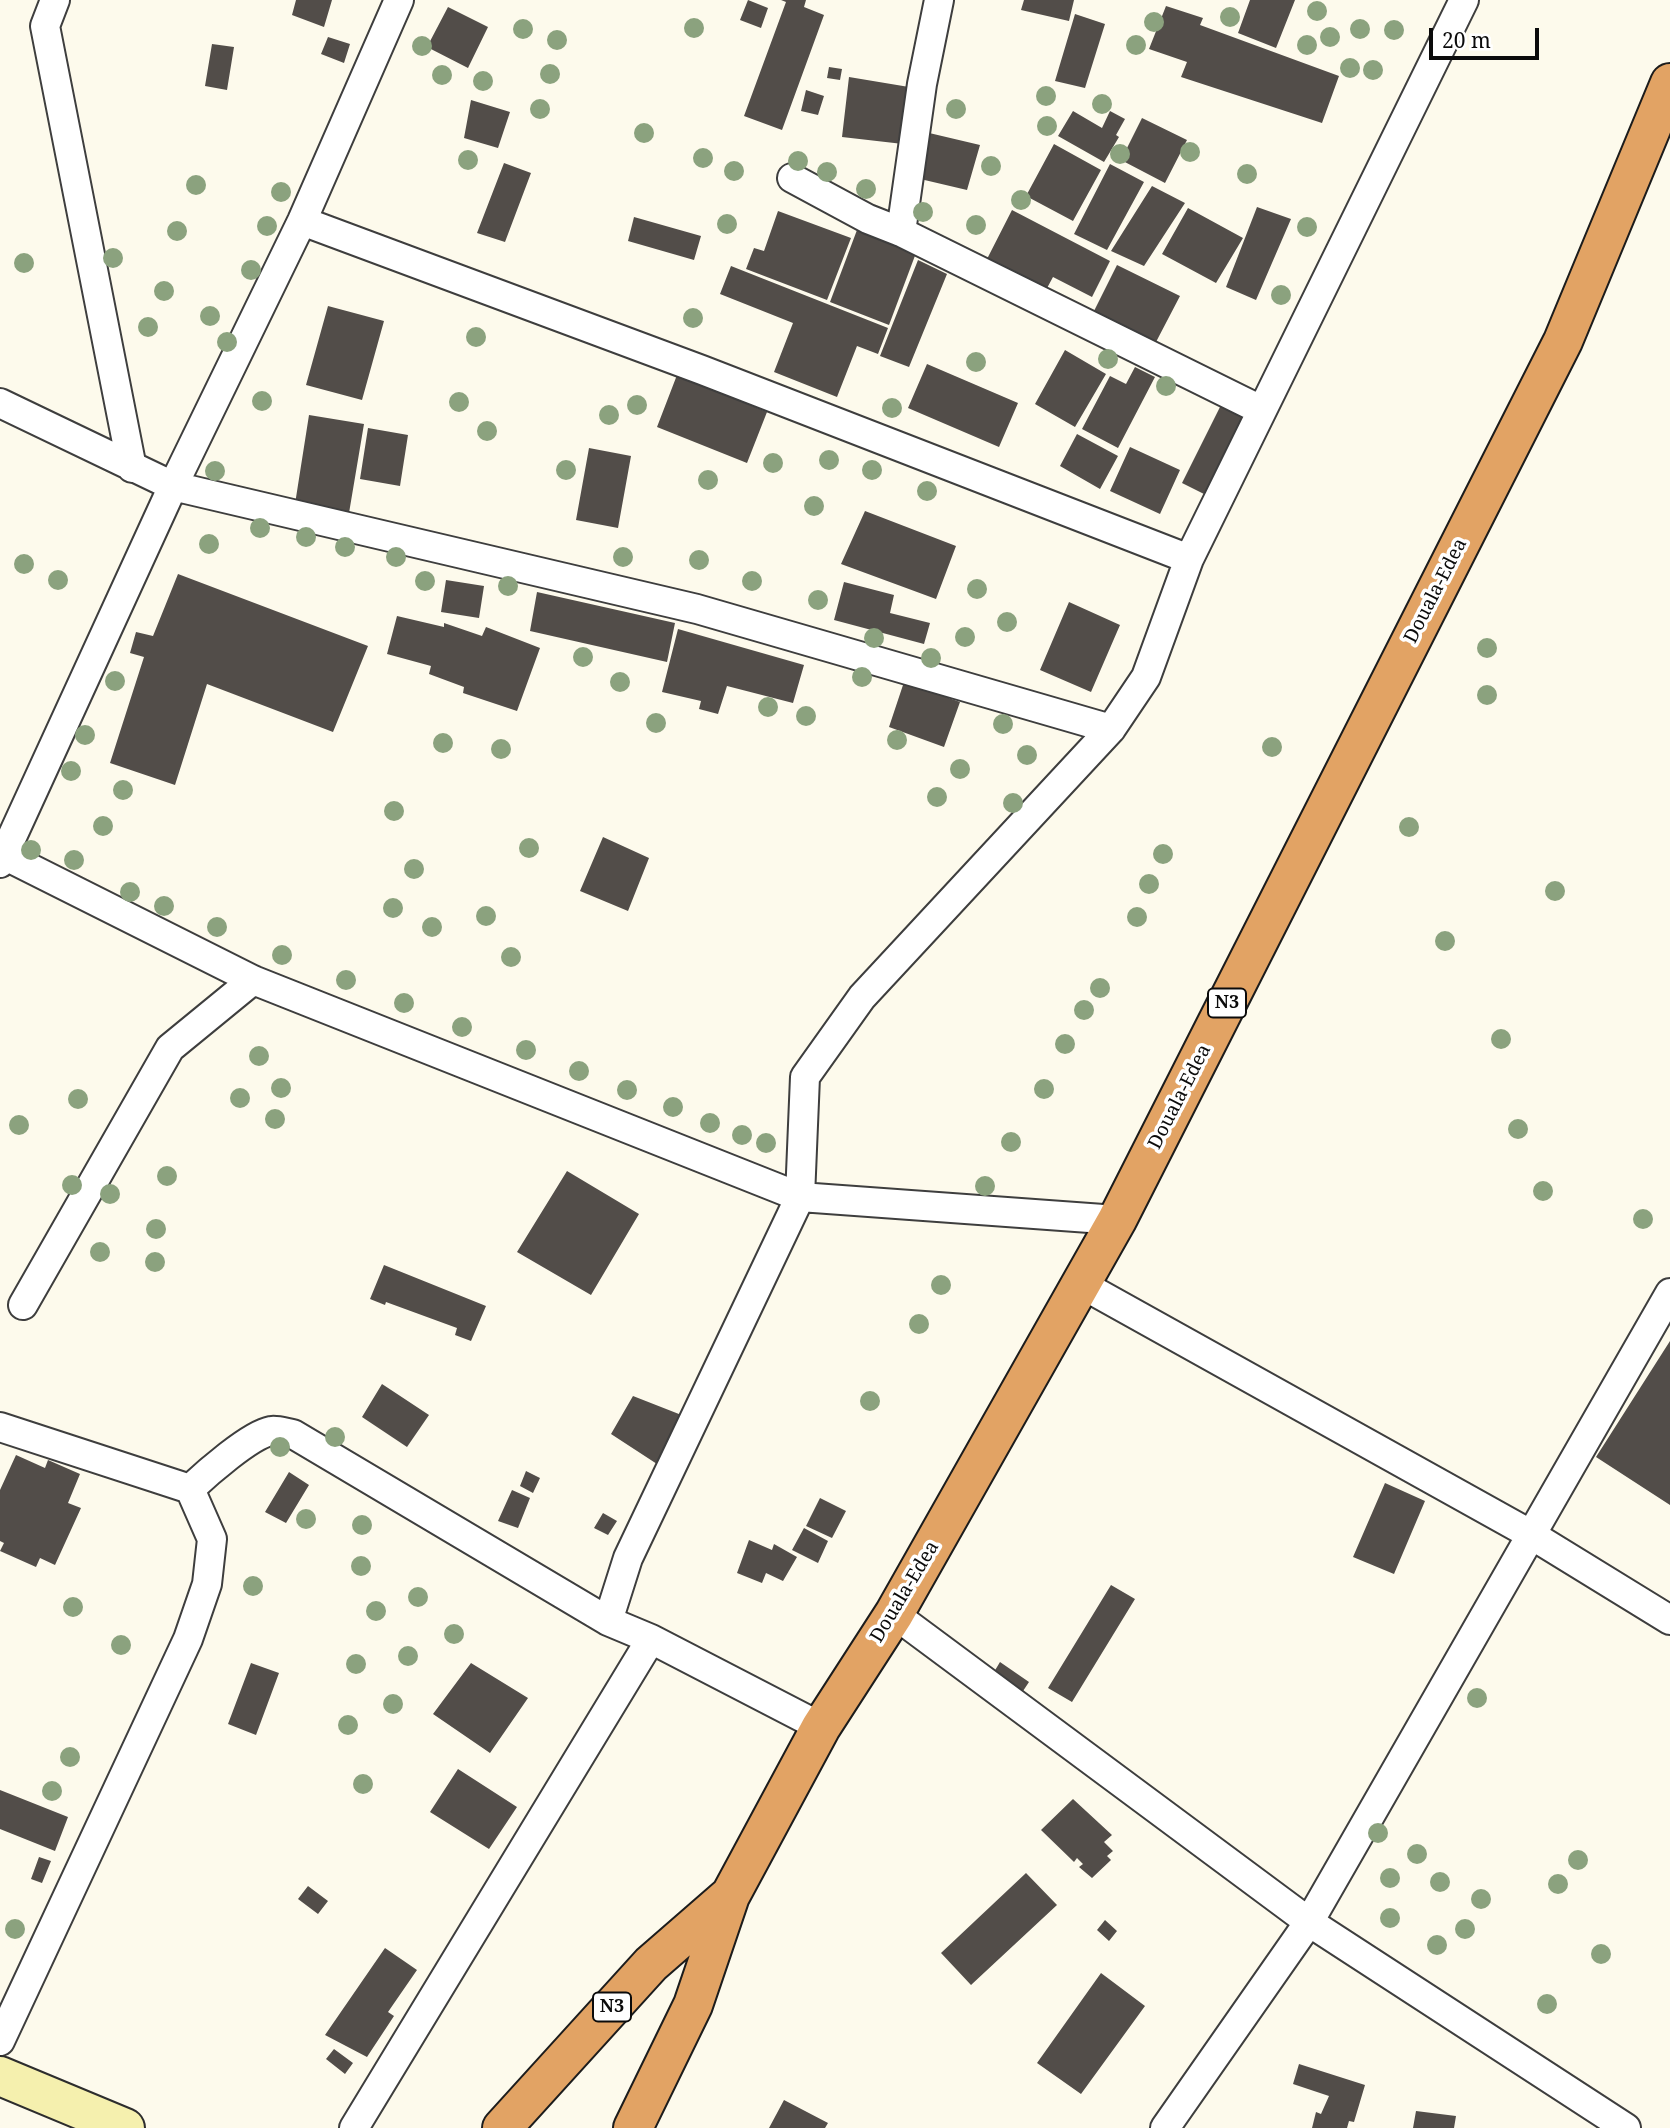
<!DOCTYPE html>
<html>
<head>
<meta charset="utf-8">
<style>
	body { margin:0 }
	#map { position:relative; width:1670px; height:2128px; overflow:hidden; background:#fdfaec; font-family:"Noto Serif",serif }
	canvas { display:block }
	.scale { position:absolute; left:1429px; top:28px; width:110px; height:32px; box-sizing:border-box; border:4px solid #0b0b0b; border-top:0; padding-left:9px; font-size:21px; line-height:24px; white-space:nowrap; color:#0b0b0b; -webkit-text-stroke:5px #fff; paint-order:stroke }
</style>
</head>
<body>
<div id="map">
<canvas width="1670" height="2128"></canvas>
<div class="scale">20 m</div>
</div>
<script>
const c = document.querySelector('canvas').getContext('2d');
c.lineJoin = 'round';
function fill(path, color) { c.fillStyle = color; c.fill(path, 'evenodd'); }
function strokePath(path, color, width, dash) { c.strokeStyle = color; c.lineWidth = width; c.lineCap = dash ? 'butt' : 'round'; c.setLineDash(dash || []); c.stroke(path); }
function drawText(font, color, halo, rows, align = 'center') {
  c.font = font + ' "Noto Serif",serif'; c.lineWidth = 7; c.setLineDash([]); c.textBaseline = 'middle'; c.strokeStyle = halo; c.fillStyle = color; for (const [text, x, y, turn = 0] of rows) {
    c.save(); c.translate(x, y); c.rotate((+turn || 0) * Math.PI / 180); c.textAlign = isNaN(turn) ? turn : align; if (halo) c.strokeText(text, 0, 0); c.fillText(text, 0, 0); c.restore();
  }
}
const building = new Path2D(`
	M296 0H332L324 27 292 15Z
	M748 0 768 8 761 28 740 20Z
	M781 0H806L804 7 824 15 782 130 744 116 786 2Z
	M1024 0H1074L1069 21 1021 10Z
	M1250 0H1295L1276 48 1238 33Z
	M1166 6 1203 18 1200 25 1339 76 1322 123 1181 77 1187 62 1149 49Z
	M448 7 488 27 468 68 427 47Z
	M1075 14 1105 24 1085 88 1055 81Z
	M328 37 350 44 344 63 321 54Z
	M212 44 234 47 227 90 205 86Z
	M829 67 842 69 840 80 827 78Z
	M849 77 909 87 903 144 842 137Z
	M806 90 824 96 818 115 801 111Z
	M471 100 510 112 498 148 464 138Z
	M1073 111 1102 128 1110 111 1125 119 1116 135 1119 137 1104 162 1058 136Z
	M1142 118 1187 140 1165 183 1121 160Z
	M925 132 980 145 967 190 916 178Z
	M1054 144 1101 170 1073 221 1026 196Z
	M504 163 531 173 505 242 477 233Z
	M1110 164 1144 182 1107 250 1074 234Z
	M1152 186 1185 203 1144 266 1111 251Z
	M1257 207 1291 219 1256 300 1226 287Z
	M1188 208 1243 238 1216 283 1162 254Z
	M1012 210 1110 261 1092 297 1053 277 1046 290 987 259Z
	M778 211 851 238 827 300 746 269 754 248 764 251Z
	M634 217 701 236 694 260 628 241Z
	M857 230 916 253 889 325 830 302Z
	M918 260 947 274 909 367 880 356Z
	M1117 265 1180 296 1156 342 1094 311Z
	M731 266 888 328 878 354 857 346 837 397 774 372 793 323 720 294Z
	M328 306 384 321 362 400 306 385Z
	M1065 350 1106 374 1075 427 1035 404Z
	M927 364 1018 403 999 447 908 408Z
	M1135 367 1155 377 1118 448 1082 429 1110 376 1126 384Z
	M677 375 767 412 747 463 657 427Z
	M1222 403 1248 416 1208 496 1182 483Z
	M309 415 364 424 349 513 295 504Z
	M368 428 408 435 400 486 360 479Z
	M1077 434 1118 456 1100 489 1060 466Z
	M1130 447 1180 470 1160 514 1110 491Z
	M589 448 631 456 618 528 576 520Z
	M865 511 956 546 936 599 841 564Z
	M178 574 368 646 333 732 207 684 175 785 110 763 144 657 130 653 136 632 153 636Z
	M446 580 484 586 479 618 441 612Z
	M844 582 894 595 890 613 930 623 924 644 834 620Z
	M537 592 675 623 667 662 530 631Z
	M1069 602 1120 625 1091 692 1040 670Z
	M397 616 444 627V623L482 636 486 627 540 648 517 711 463 693 464 687 429 674 431 666 387 654Z
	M678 629 804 665 793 703 727 686 718 714 699 709 701 701 662 692Z
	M904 682 960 702 944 747 889 727Z
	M603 837 649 858 628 911 580 891Z
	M567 1171 639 1214 591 1295 517 1252Z
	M384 1265 486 1306 471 1341 455 1335 457 1328 386 1302 385 1305 370 1299Z
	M1670 1341V1505L1596 1457Z
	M382 1384 429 1415 407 1447 362 1417Z
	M633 1396 684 1416 657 1464 611 1434Z
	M16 1455 45 1468 48 1460 80 1474 68 1503 81 1508 55 1565 40 1558 36 1567 0 1551 4 1543 0 1541V1490Z
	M526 1471 540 1478 533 1493 520 1486Z
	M289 1472 309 1485 286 1523 265 1512Z
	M1385 1483 1425 1501 1394 1574 1353 1557Z
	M512 1490 530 1498 518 1528 498 1521Z
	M820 1498 846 1511 832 1538 806 1526Z
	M603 1513 617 1521 608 1535 594 1528Z
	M804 1528 828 1541 818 1563 792 1550Z
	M749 1540 772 1550 774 1544 797 1557 783 1581 766 1573 762 1583 737 1573Z
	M1111 1585 1135 1599 1072 1702 1048 1688Z
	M1000 1662 1029 1682 1023 1691 994 1672Z
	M251 1663 279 1673 256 1735 228 1724Z
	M471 1663 528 1698 490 1753 433 1714Z
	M458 1769 517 1807 489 1849 430 1812Z
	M0 1790 68 1817 55 1851 0 1829Z
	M1073 1799 1112 1835 1104 1842 1113 1851 1107 1856 1111 1860 1092 1878 1079 1867 1083 1864 1077 1858 1074 1862 1041 1830Z
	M39 1857 51 1861 42 1883 31 1879Z
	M1026 1873 1057 1905 971 1985 941 1953Z
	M308 1886 328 1901 318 1914 298 1899Z
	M1105 1920 1117 1931 1109 1941 1097 1930Z
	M385 1948 417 1970 388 2012 394 2016 367 2057 325 2035Z
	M1101 1973 1145 2006 1081 2094 1037 2063Z
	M334 2049 353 2063 345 2074 326 2059Z
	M1299 2064 1365 2085 1354 2122 1349 2121 1347 2128H1312L1316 2112 1321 2114 1329 2096 1293 2084Z
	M784 2100 828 2123 825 2128H769Z
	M1416 2111 1456 2116 1454 2128H1413Z`);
const street = new Path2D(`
	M55 0 45 26 132 468
	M792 178 868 219 901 232 1261 410
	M302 221 702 370 1189 559
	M901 232 922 84 939 0
	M0 403 173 486 697 609 1111 729
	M0 853 253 980 800 1197 1117 1220
	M0 863 173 486 302 221 399 0
	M1081 1284 1530 1534 1670 1620
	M23 1305 170 1048 253 980
	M0 1427 190 1489 212 1539 207 1584 188 1639 0 2041
	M190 1489C206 1474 250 1435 271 1431 278 1430 286 1433 293 1434L608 1621
	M894 1614 1309 1922 1626 2128
	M821 1727 651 1639 608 1621 628 1558 800 1197 805 1077 862 997 1111 729 1146 677 1189 559 1464 0
	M354 2128 651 1639
	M1165 2128 1309 1922 1670 1293`);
const secondary = new Path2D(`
	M0 2076 125 2128`);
const highway = new Path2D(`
	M502 2128 651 1964 728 1897
	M633 2128 693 2005 730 1896 821 1727 894 1614 1117 1220 1563 341 1670 83`);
const trees = [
	[1317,11],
	[1230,17],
	[1154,22],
	[694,28],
	[523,29],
	[1360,29],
	[1394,30],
	[1330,37],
	[557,40],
	[1136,45],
	[1307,45],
	[422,46],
	[1350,68],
	[1373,70],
	[550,74],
	[442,75],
	[483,81],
	[1046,96],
	[1102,104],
	[540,109],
	[956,109],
	[1047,126],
	[644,133],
	[1190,152],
	[1120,154],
	[703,158],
	[468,160],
	[798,161],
	[991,166],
	[734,171],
	[827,172],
	[1247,174],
	[196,185],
	[866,189],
	[281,192],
	[1021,200],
	[923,212],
	[727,224],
	[976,225],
	[267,226],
	[1307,227],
	[177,231],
	[113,258],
	[24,263],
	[251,270],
	[164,291],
	[1281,295],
	[210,316],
	[693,318],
	[148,327],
	[476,337],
	[227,342],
	[1108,359],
	[976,362],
	[1166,386],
	[262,401],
	[459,402],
	[637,405],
	[892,408],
	[609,415],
	[487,431],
	[829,460],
	[773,463],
	[566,470],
	[872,470],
	[215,471],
	[708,480],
	[927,491],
	[814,506],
	[260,528],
	[306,537],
	[209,544],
	[345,547],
	[396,557],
	[623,557],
	[699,560],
	[24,564],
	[58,580],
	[425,581],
	[752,581],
	[508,586],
	[977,589],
	[818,600],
	[1007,622],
	[965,637],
	[874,638],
	[1487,648],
	[583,657],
	[931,658],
	[862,677],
	[115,681],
	[620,682],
	[1487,695],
	[768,707],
	[806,716],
	[656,723],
	[1003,724],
	[85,735],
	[897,740],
	[443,743],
	[1272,747],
	[501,749],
	[1027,755],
	[960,769],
	[71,771],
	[123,790],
	[937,797],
	[1013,803],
	[394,811],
	[103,826],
	[1409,827],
	[529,848],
	[31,850],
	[1163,854],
	[74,860],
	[414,869],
	[1149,884],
	[1555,891],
	[130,892],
	[164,906],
	[393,908],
	[486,916],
	[1137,917],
	[217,927],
	[432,927],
	[1445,941],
	[282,955],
	[511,957],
	[346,980],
	[1100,988],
	[404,1003],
	[1084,1010],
	[462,1027],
	[1501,1039],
	[1065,1044],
	[526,1050],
	[259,1056],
	[579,1071],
	[281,1088],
	[1044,1089],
	[627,1090],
	[240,1098],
	[78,1099],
	[673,1107],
	[275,1119],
	[710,1123],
	[19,1125],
	[1518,1129],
	[742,1135],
	[1011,1142],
	[766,1143],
	[167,1176],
	[72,1185],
	[985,1186],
	[1543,1191],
	[110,1194],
	[1643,1219],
	[156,1229],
	[100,1252],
	[155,1262],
	[941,1285],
	[919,1324],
	[870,1401],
	[335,1437],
	[280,1447],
	[306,1519],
	[362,1525],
	[361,1566],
	[253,1586],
	[418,1597],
	[73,1607],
	[376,1611],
	[454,1634],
	[121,1645],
	[408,1656],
	[356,1664],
	[1477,1698],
	[393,1704],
	[348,1725],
	[70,1757],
	[363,1784],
	[52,1791],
	[1378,1833],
	[1417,1854],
	[1578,1860],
	[1390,1878],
	[1440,1882],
	[1558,1884],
	[1481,1899],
	[1390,1918],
	[15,1929],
	[1465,1929],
	[1437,1945],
	[1601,1954],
	[1547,2004]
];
const shields = [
	[1227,1003,38],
	[612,2007,38]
];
const shieldNames = [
	["N3",1227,1003],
	["N3",612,2007]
];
const streetNames = [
	["Douala-Edea",1436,591,-63],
	["Douala-Edea",1180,1097,-63],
	["Douala-Edea",905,1592,-59]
];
fill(building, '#524d49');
strokePath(street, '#3e3e3e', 32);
strokePath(secondary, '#2d2d2d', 42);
strokePath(highway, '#1c1c1c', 42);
strokePath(street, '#fff', 28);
strokePath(secondary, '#f5f0ae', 38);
strokePath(highway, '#e2a364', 38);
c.fillStyle = '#8ba27e';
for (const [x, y] of trees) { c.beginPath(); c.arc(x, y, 10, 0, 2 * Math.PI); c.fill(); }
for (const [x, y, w] of shields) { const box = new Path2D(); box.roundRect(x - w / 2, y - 14.5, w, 29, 5); c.fillStyle = '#fff'; c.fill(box); strokePath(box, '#0b0b0b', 2); }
drawText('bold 18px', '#0b0b0b', null, shieldNames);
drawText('19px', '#0b0b0b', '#fff', streetNames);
</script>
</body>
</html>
